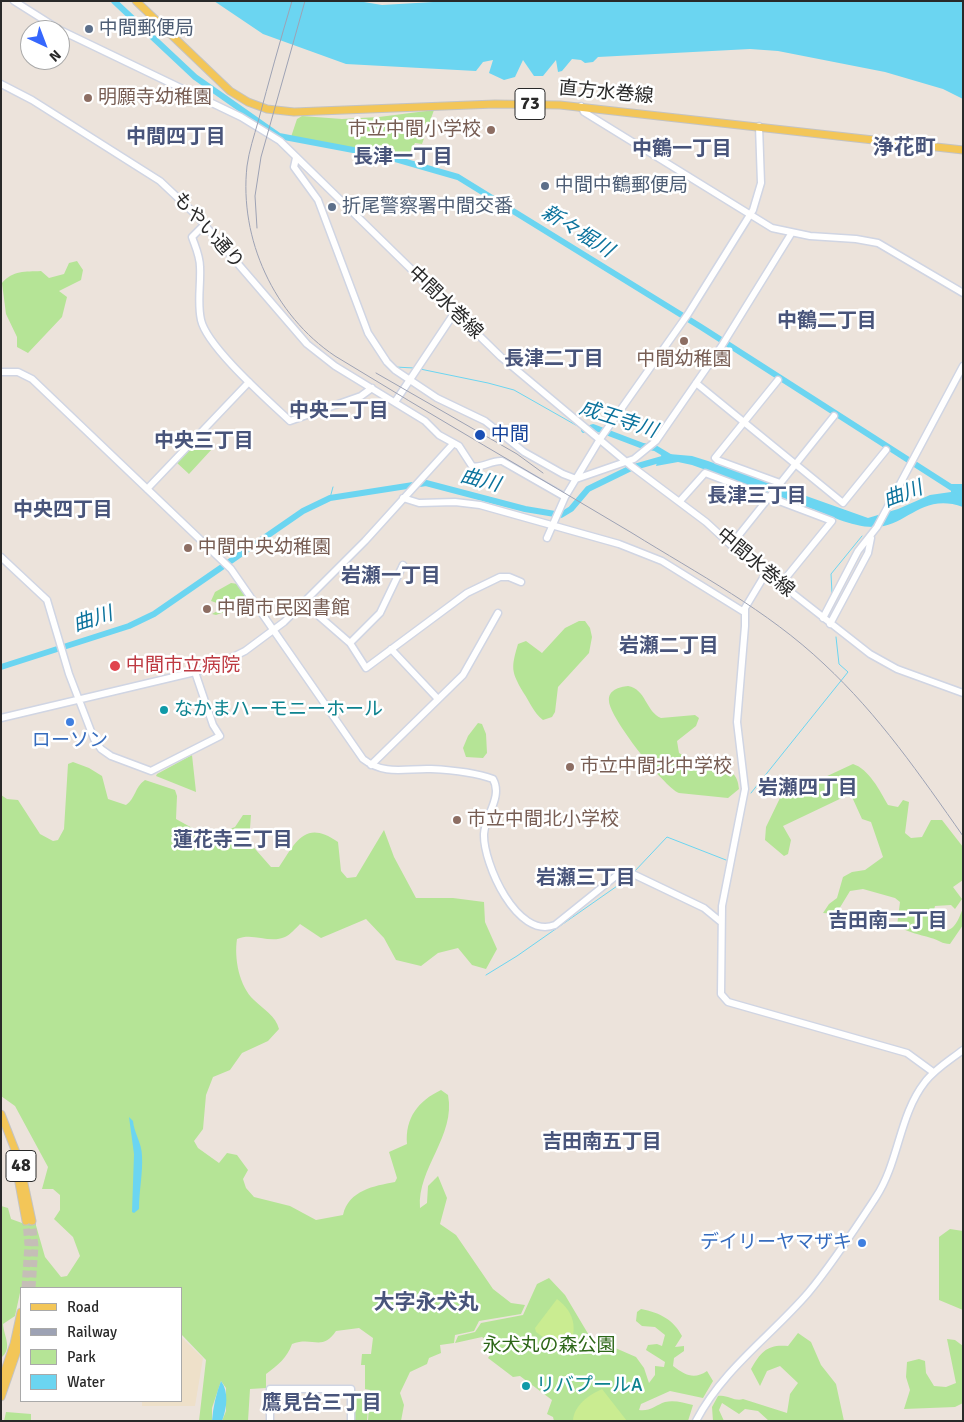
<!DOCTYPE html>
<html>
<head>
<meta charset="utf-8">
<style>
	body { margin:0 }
	#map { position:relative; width:964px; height:1422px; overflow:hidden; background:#ece3db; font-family:Signika,sans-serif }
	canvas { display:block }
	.frame { position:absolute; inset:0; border:2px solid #292929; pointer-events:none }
	.legend { position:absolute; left:20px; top:1287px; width:162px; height:115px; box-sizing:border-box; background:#fff; border:1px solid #a9a9a9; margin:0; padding:6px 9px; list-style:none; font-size:15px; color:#292929 }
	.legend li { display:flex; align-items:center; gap:10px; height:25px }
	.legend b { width:25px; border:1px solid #a9a9a9 }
	.north { position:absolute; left:20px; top:20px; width:50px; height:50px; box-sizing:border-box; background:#fff; border:1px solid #a9a9a9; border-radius:50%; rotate:137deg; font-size:14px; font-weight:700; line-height:20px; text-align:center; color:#292929 }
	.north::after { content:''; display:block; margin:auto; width:18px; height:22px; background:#3667fd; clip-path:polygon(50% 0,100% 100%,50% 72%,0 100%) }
</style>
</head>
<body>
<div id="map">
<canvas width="964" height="1422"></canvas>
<div class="frame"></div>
<ul class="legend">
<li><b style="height:6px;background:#f3c658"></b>Road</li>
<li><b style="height:6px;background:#9da2b4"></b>Railway</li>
<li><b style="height:14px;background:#b5e496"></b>Park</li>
<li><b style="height:14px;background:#6bd5f1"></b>Water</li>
</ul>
<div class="north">N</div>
</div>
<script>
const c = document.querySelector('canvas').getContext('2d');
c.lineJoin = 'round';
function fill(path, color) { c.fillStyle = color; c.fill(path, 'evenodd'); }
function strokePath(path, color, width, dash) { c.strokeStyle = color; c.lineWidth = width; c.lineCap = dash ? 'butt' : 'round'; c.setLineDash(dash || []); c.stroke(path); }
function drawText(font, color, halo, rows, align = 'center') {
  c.font = font + ' Signika,"Noto Sans JP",sans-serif'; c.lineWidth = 5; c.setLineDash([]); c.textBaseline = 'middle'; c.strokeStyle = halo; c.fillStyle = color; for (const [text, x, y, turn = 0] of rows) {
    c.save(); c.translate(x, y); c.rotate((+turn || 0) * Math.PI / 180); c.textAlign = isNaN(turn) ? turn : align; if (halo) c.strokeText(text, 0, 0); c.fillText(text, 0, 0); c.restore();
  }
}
const education = new Path2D(`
	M181 1337 203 1358 195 1406H142V1401H181Z`);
const green = new Path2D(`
	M434 110 422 144 415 143 407 158 351 150 291 137 297 119 302 116 342 119 379 117Z
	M77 261 83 270 81 280 59 291 67 297 62 317 28 353 17 347V337L6 314 2 283C13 270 25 272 41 271L49 278 64 274 69 263Z
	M201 436 212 449 189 474 176 462Z
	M231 583 238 584 245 596 228 607 230 610 216 615 212 614 219 610 217 603 211 601 215 592Z
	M579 621H585L590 628 592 637 589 653 558 687 555 712 552 717 543 720C533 712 530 702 523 692 511 671 511 668 518 644L526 641 542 653 565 628Z
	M628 686C646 689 646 712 661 718L695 715 699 718 696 726 677 741 679 753C697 765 738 758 739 789L728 798 679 793C664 787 609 717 609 701 608 690 619 687 628 686Z
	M478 723 482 724 486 734 487 753 483 758 466 757 463 748 468 736Z
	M192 755 196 792 156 776 157 774Z
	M73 762 89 768 102 776 108 799 126 805C136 798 134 788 145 780L175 790 177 796 176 819 194 829 225 831 235 827 243 815H251L249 842 271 867H279C296 842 305 819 338 842L341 871 347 878 356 877 384 830 394 857 416 898H453L484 902 485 922 497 949 486 969 472 965 458 948 438 953 421 966 396 960 384 938 366 919 321 938 300 924C296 928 290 935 285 937 269 944 253 932 237 939 234 958 239 986 254 1000 263 1009 276 1016 279 1029L268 1041 242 1053 230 1070 213 1077 206 1095 203 1129 194 1141 198 1148 219 1163 227 1153 237 1155 248 1170 243 1179 246 1188 254 1197 290 1206 316 1220 343 1215C349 1190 374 1186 395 1182L397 1178 389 1152 407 1144C405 1118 418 1101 441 1090L448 1095C456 1136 417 1168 420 1208L427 1203 428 1186 438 1176 447 1198 440 1224 456 1235 493 1289 511 1303 525 1305 521 1314 479 1321 474 1331 455 1335 454 1343 440 1345 441 1353 429 1358 427 1364 410 1372 400 1393 404 1405 401 1421H368L370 1390 365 1389V1365H361L362 1354H371L373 1338 359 1328 336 1331C322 1352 313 1336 292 1344 287 1358 278 1365 266 1374V1388L250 1389 248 1421H222L226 1411V1388L221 1381 212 1408V1421H199L206 1360 181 1334V1288H21L15 1316 3 1324C4 1337 13 1348 1 1358V1206L8 1208 11 1219 22 1223 35 1222 45 1257 61 1277 67 1276 80 1256 73 1237 54 1219 60 1210V1195L53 1189H42L48 1167 15 1106 1 1096V795L7 799 18 800 40 834 53 841 58 840 64 829 68 764Z
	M853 764C869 769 880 791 888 805L898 807 903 800 909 802 905 833 911 838 922 837 931 820H942L963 847V880L953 887 962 899 955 909 951 905 935 906 930 928 932 930C953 934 956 926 963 908V925L950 944C942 944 939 940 931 938 918 934 910 933 897 926L900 902 895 898 863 889 850 891 836 914 823 913 829 904 837 898 843 877 852 872 865 870 883 857 871 822 862 819 852 797 846 796 783 826 791 840 788 854 784 856 765 840 766 827 780 798Z
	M950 1229 963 1231V1310L939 1300V1237Z
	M549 1278 565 1295 590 1337 636 1357 644 1368 649 1383 655 1375V1366L664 1367 665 1362 646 1350 648 1345 657 1344 662 1346 665 1335 655 1327 642 1326 636 1321 637 1312 641 1309C660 1313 673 1319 682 1336L675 1347 684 1346V1351L674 1358 673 1366C685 1375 694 1380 707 1371L713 1381 703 1398 670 1391 641 1404 639 1410C649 1412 656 1405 665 1402 675 1400 684 1403 693 1405L688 1421H554L553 1417 547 1414 552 1400 520 1376 513 1377 488 1358 496 1347 482 1337 455 1343 458 1336 475 1332 481 1323 523 1315 537 1284Z
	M798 1333 811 1342 821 1365 836 1384 844 1421H769L758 1411 745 1409 739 1414 722 1403 719 1410 724 1421H713L712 1407 718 1396C727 1394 735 1402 743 1399L787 1413 790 1394 798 1383 780 1366 767 1371 760 1386 751 1369C761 1351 768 1344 788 1346Z
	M947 1339 955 1340 963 1346V1403L955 1407 904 1409 910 1390 906 1377 907 1362 919 1359 925 1361 926 1373 934 1386 946 1387 956 1383Z
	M354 1391H369L367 1421H354Z
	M6 1412 31 1414V1421H4Z`);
const pitch = new Path2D(`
	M557 1299C576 1313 579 1333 565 1353L536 1332 535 1328Z
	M602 1389 627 1421H573C574 1405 589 1395 602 1389Z`);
const water = new Path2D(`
	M214 1H358L382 5 450 1H963V99L943 89 885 72 778 51 750 49 598 57 593 62 585 63 581 60 572 59 562 71 558 72 556 60 543 76H534L523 60 515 77 504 80 489 73 493 60 483 62 476 71 346 64 263 34Z
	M669 454 692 456 708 461 868 518 898 509 930 495 951 492V484H963V507C920 492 907 528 873 527 851 527 827 514 807 507 769 492 730 479 692 465L678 462 656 466 658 459 662 458 661 455Z
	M129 1117 133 1121C134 1133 142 1143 142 1156 143 1173 139 1191 139 1209L134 1213 132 1212 134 1154Z
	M221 1381C229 1392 227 1408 222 1421H212C213 1407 216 1394 221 1381Z`);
const stream = new Path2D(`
	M395 367 414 368
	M420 369 488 383 514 390 581 428
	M330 498 333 487
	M832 593 831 574 862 536
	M751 793 848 672 839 664 836 637
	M634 872 667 837 726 860
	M486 975 517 956 630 877`);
const river = new Path2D(`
	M114 1 195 77 279 136 385 156 458 177 701 327 963 495
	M584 430 593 427 643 446 655 448 670 457
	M1 667 129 626 154 614 303 511 330 498 426 483 525 509 561 515 571 509 588 489 631 468 666 458`);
const primaryTunnel = new Path2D(`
	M25 1288 28 1245 26 1221
	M32 1288 35 1246 32 1221`);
const secondary = new Path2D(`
	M14 1 60 30 241 117 280 141 501 357 630 465 706 522 731 545 870 654 897 669 963 693
	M1 84 32 100 160 181 196 215 307 344 335 366 425 421 439 435 459 446 472 466C482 469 491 460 502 461L565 497
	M581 106 584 112 772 228 810 236 856 239 878 243 963 293
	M296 158 294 167 318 200 368 333 387 362 395 370 437 398 485 421 524 452 563 474 576 479 634 459 656 441 721 347 791 234
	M204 225 192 237C195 246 200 256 200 267 201 285 197 302 201 320 207 347 269 401 290 421L361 396 372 388
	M1 372H18L32 379 231 569 363 759C385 776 406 768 431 769 451 770 474 772 493 779 503 797 485 815 484 834 483 863 517 940 555 925L616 876 624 874 635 875 704 908 721 922
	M778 380 715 458 717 460 780 483
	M696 383 843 503 886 450
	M395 402 455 312
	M147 489 249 382
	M403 498 419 503 455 502 480 505 619 544 662 561 744 612
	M680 501 705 473 832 521 780 585
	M547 538 565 497 600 439 688 314 753 210 761 183 759 126
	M731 545 834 416
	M1 557 47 600 69 674 94 739 101 749 111 756 151 771 220 736 213 725 195 672
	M766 573 745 608V626L737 722 745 789 722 906 721 994 728 1002 907 1053 933 1072
	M304 603 350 643 366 668 467 593 500 577H509L521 582
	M823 618 858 551 877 527 963 366
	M830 624 868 553 871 538
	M350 643 380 613 403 565
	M391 649 438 699
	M1 718 195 672 215 666 245 651 284 622 365 541 453 444
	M371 765 463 675 498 613
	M270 1421V1389H351V1421
	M696 1421C723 1369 771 1336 808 1293 833 1263 855 1229 876 1197 899 1162 899 1115 925 1082 935 1069 950 1060 963 1050`);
const primary = new Path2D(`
	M136 1 230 91 248 102 267 109 294 112 495 104 560 105 963 150
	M1 1114 19 1160 32 1221
	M17 1172 26 1221
	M1 1382 14 1344 21 1312
	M1 1397 21 1339`);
const rail = new Path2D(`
	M292 1C280 41 269 81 258 122 254 136 249 151 247 166 239 239 274 315 335 356 433 416 533 474 632 533 698 574 767 610 824 664 879 715 920 775 963 836
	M257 228 255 196 261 157 305 1
	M376 373 517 454 543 473`);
const markers = [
	[89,29,5,"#5c6f8a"],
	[88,98,5,"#8d6e63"],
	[491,130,5,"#8d6e63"],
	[545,186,5,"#5c6f8a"],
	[332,207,5,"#5c6f8a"],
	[684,341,5,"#8d6e63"],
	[480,435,6,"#1a4fb4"],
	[188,548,5,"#8d6e63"],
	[207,609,5,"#8d6e63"],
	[115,666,6,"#e0444e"],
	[164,710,5,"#0f9aa8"],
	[70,722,5,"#3f7fe0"],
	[570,767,5,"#8d6e63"],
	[457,820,5,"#8d6e63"],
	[862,1243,5,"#3f7fe0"],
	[526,1386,5,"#0f9aa8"]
];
const shields = [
	[530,104,30],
	[21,1166,30]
];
const shieldNames = [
	["73",530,104],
	["48",21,1166]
];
const serviceNames = [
	["中間郵便局",99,29],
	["中間中鶴郵便局",555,186],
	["折尾警察署中間交番",342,207]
];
const streetNames = [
	["直方水巻線",606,93,5],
	["もやい通り",208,231,48],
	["中間水巻線",445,303,44],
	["中間水巻線",755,563,40]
];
const educationNames = [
	["明願寺幼稚園",98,98],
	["市立中間小学校",481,130,"right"],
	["中間幼稚園",684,360,"center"],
	["中間中央幼稚園",198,548],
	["中間市民図書館",217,609],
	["市立中間北中学校",580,767],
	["市立中間北小学校",467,820]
];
const transitNames = [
	["中間",491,435]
];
const healthNames = [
	["中間市立病院",126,666]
];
const cultureNames = [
	["なかまハーモニーホール",174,710],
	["リバプールA",536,1386]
];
const shopNames = [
	["ローソン",70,741],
	["デイリーヤマザキ",852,1243,"right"]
];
const parkNames = [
	["永犬丸の森公園",549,1346]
];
const neighbourhoodNames = [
	["中間四丁目",176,138],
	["中鶴一丁目",682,150],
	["長津一丁目",403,158],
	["中鶴二丁目",827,322],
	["長津二丁目",554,360],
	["中央二丁目",339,412],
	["中央三丁目",204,442],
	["長津三丁目",757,497],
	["中央四丁目",63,511],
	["岩瀬一丁目",391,577],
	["岩瀬二丁目",669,647],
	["岩瀬四丁目",808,789],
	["蓮花寺三丁目",233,841],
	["岩瀬三丁目",586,879],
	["吉田南二丁目",888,922],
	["吉田南五丁目",602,1143],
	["鷹見台三丁目",322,1404]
];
const waterNames = [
	["新々堀川",577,232,32],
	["成王寺川",618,420,18],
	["曲川",480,481,15],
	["曲川",903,495,-21],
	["曲川",93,620,-18]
];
const quarterNames = [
	["浄花町",904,148],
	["大字永犬丸",426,1303]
];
fill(education, '#eee0c9');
fill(green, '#b5e496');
fill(pitch, '#caec91');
fill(water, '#6bd5f1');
strokePath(stream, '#6bd5f1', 1);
strokePath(river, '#6bd5f1', 6);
strokePath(primaryTunnel, '#c5beb7', 7, [7, 3.5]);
strokePath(secondary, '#d0d5e3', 9);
strokePath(primary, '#c3c3c3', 9);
strokePath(secondary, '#fff', 6);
strokePath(primary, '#f3c658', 7);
strokePath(rail, '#9da2b4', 1);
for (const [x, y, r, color] of markers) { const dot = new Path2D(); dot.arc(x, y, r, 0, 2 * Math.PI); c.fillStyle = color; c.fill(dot); strokePath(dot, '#fff', 2); }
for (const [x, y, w] of shields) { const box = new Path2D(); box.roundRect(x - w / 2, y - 15.5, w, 31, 4); c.fillStyle = '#fff'; c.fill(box); strokePath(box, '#292929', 1); }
drawText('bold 18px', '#292929', null, shieldNames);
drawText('19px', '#4e5e75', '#fff', serviceNames, 'left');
drawText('19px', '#292929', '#fff', streetNames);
drawText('19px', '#785e54', '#fff', educationNames, 'left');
drawText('19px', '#164399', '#fff', transitNames, 'left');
drawText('19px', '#be3a42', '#fff', healthNames, 'left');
drawText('19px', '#0d838f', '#fff', cultureNames, 'left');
drawText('19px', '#366cbe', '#fff', shopNames);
drawText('19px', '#2d6718', '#fff', parkNames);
drawText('bold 20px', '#49557b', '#fff', neighbourhoodNames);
drawText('italic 20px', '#0b729c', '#fff', waterNames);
drawText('bold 21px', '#49557b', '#fff', quarterNames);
</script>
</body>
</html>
